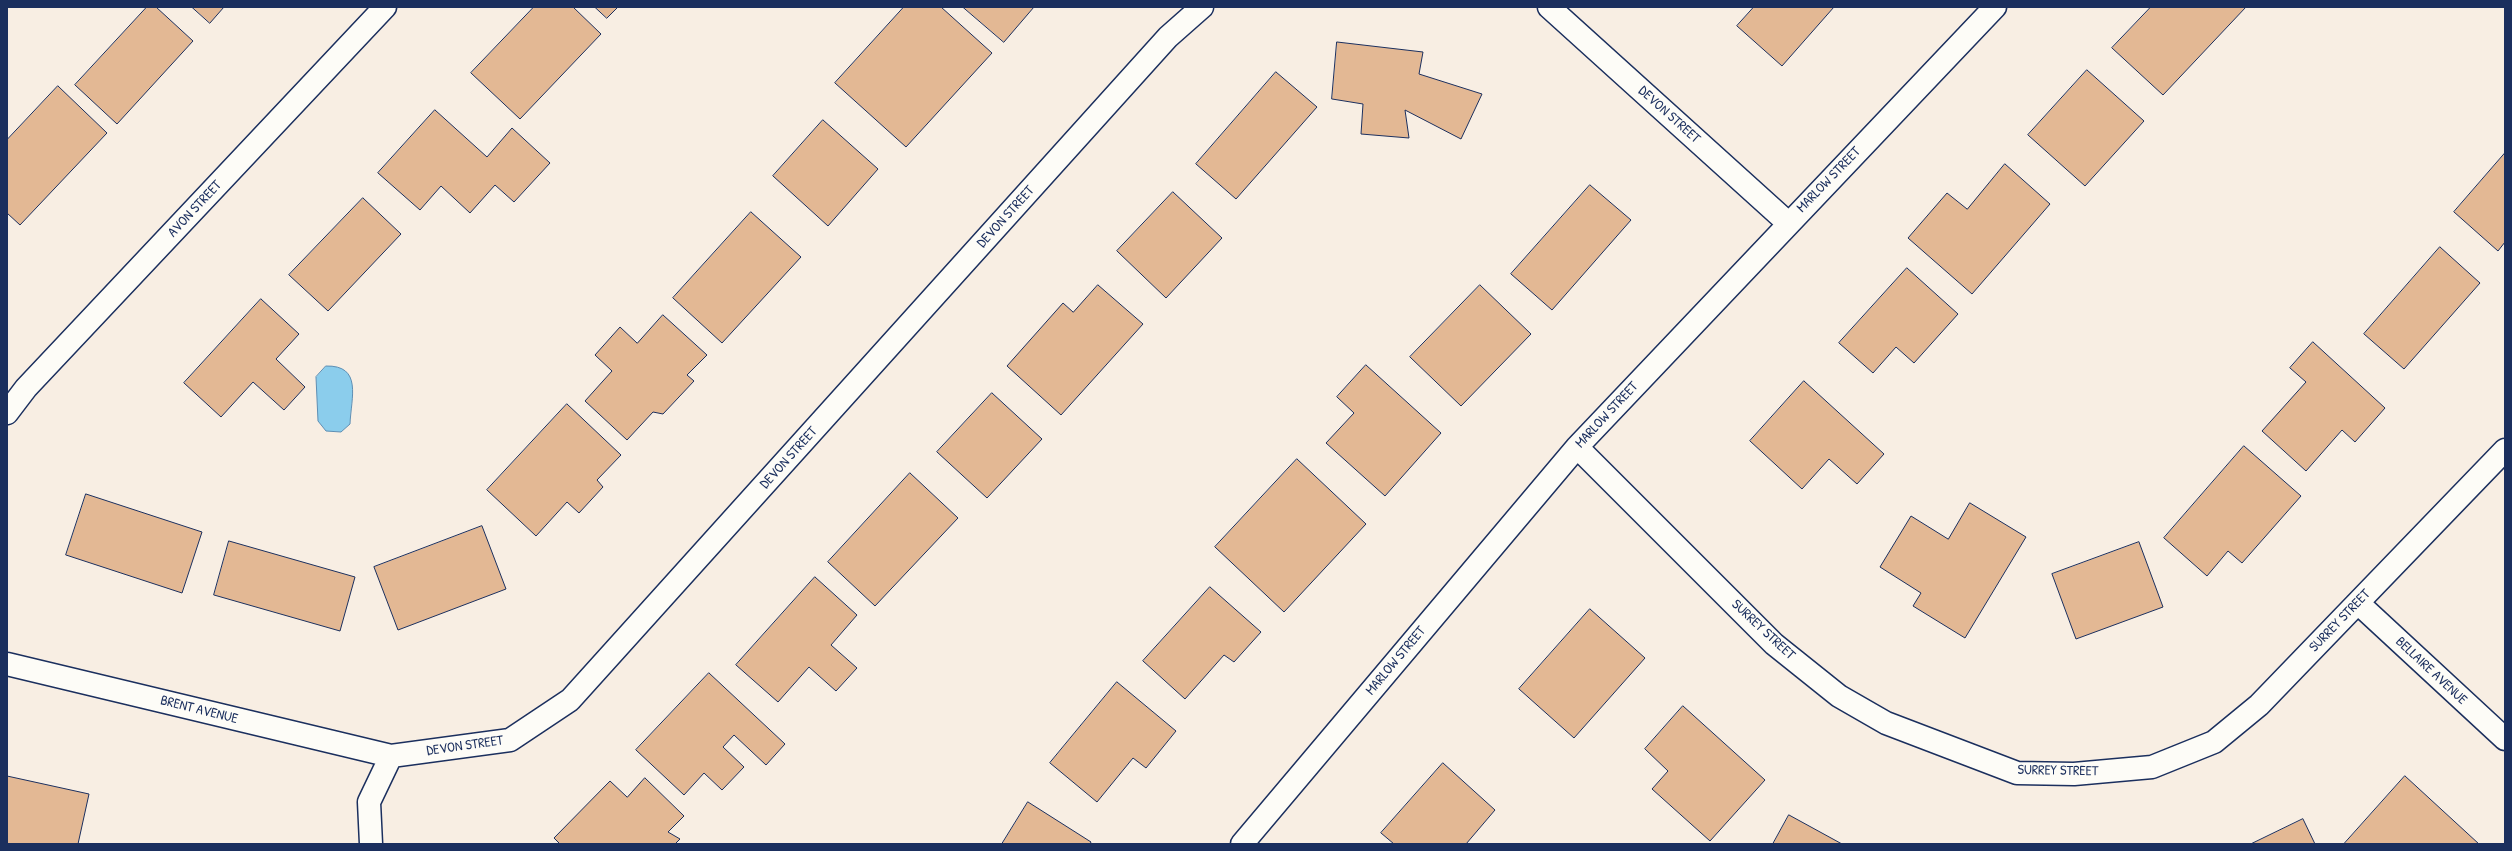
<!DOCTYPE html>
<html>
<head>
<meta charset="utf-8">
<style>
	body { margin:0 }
	#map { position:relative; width:2512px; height:851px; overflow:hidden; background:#f8eee3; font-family:"Patrick Hand",sans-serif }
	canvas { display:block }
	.frame { position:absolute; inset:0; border:8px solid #1b2f5e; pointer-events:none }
</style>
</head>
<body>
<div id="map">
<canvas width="2512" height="851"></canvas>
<div class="frame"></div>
</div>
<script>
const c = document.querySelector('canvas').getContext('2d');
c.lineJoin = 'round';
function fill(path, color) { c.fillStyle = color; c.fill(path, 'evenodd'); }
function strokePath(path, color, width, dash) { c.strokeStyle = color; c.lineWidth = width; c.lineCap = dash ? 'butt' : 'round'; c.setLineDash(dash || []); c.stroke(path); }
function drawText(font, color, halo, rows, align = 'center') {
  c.font = font + ' "Patrick Hand",sans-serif'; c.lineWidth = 3; c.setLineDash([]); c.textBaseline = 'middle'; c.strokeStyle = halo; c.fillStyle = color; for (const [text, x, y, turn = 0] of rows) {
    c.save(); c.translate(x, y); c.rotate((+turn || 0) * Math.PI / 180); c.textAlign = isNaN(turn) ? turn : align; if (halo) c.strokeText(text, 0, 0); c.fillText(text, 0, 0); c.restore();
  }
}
const water = new Path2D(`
	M326 366C363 365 351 398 350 424L341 432 326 431 318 421 316 377Z`);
const building = new Path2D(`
	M147 7H156L193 41 117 124 75 85Z
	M192 7H224L210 23Z
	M534 7H573L601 34 520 119 471 73Z
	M595 7H618L607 18Z
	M904 7H941L992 53 906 147 835 83Z
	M963 7H1034L1004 42Z
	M1754 7H1834L1782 66 1737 26Z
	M2151 7H2246L2163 95 2112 48Z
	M1337 42 1423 52 1419 74 1482 94 1461 139 1405 110 1409 138 1361 134 1363 104 1332 99Z
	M2087 70 2144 121 2085 186 2028 135Z
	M1276 72 1317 107 1236 199 1196 164Z
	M58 86 107 133 20 225 7 213V140Z
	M435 110 487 157 512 128 550 163 514 202 495 185 470 213 441 186 420 210 378 173Z
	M823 120 878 169 828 226 773 176Z
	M2505 153V242L2498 251 2454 212Z
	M2005 164 2050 204 1972 294 1908 238 1947 193 1967 209Z
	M1590 185 1631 220 1552 310 1511 274Z
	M1173 192 1222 238 1166 298 1117 251Z
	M363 198 401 234 328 311 289 275Z
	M751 212 801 257 722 343 673 298Z
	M2440 247 2480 283 2404 369 2364 334Z
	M1907 268 1958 314 1914 363 1896 347 1873 373 1839 343Z
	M1098 285 1143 324 1061 415 1007 366 1063 303 1073 312Z
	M1480 285 1531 334 1461 406 1410 357Z
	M261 299 299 334 276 359 305 387 284 410 253 382 221 417 184 383Z
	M663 315 707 355 687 375 694 381 663 414 653 412 627 440 585 401 612 371 595 355 620 327 637 343Z
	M2313 342 2385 408 2355 442 2342 430 2306 471 2262 431 2306 382 2290 368Z
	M1366 365 1441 433 1385 496 1326 443 1354 413 1337 397Z
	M1804 381 1884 454 1857 484 1829 459 1802 489 1750 441Z
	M992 393 1042 439 987 498 937 452Z
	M567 404 621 455 597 480 603 487 579 513 567 502 536 536 487 490Z
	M2244 446 2301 496 2242 563 2228 551 2207 576 2164 538Z
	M1297 459 1366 524 1284 612 1215 547Z
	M910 473 958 518 875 606 828 562Z
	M86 494 202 532 182 593 66 555Z
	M1970 503 2026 537 1965 638 1913 606 1921 593 1880 567 1911 516 1948 539Z
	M482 526 506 589 398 630 374 567Z
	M229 541 355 577 340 631 214 595Z
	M2139 542 2163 607 2076 639 2052 574Z
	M815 577 857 615 831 645 857 668 836 691 809 667 778 702 736 665Z
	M1210 587 1261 632 1234 662 1224 655 1185 699 1143 661Z
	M1590 609 1645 658 1574 738 1519 689Z
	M709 673 785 744 766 765 734 735 723 747 744 767 722 790 704 773 684 795 636 750Z
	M1117 682 1176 731 1146 768 1133 758 1097 802 1050 763Z
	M1683 706 1765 780 1710 841 1652 789 1668 771 1645 749Z
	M1443 763 1495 810 1466 844H1394L1381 833Z
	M7 776 89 794 78 844H7Z
	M2405 776 2479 844H2344Z
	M645 778 684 816 668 832 680 839 675 844H560L554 838 610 781 627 797Z
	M1028 802 1091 842 1090 844H1002Z
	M1789 815 1842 844H1773Z
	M2303 819 2315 844H2251Z`);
const minor = new Path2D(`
	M1549 7 1788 223
	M7 413 26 388 385 7
	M1577 447 1774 644 1839 696 1886 723 2017 773 2074 774 2152 767 2214 742 2259 705 2505 450
	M2358 603 2505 739
	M7 664 391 756
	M371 844 369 802 391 756 510 740 570 700 1168 37 1202 7
	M1242 844 1577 447 1995 7`);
const streetNames = [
	["DEVON STREET",1669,115,42],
	["MARLOW STREET",1829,180,-46],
	["AVON STREET",195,209,-47],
	["DEVON STREET",1006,217,-48],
	["MARLOW STREET",1607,415,-47],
	["DEVON STREET",789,458,-48],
	["SURREY STREET",2340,621,-46],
	["SURREY STREET",1763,630,43],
	["MARLOW STREET",1396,661,-50],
	["BELLAIRE AVENUE",2431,671,43],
	["BRENT AVENUE",199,710,14],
	["DEVON STREET",465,746,-8],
	["SURREY STREET",2058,771,1]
];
fill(water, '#8bcdec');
strokePath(water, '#5e8eb3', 1);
fill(building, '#e3b894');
strokePath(building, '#1b2f5e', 1);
strokePath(minor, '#1b2f5e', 25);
strokePath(minor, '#fdfcf7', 22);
drawText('14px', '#1b2f5e', '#fdfcf7', streetNames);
</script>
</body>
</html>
